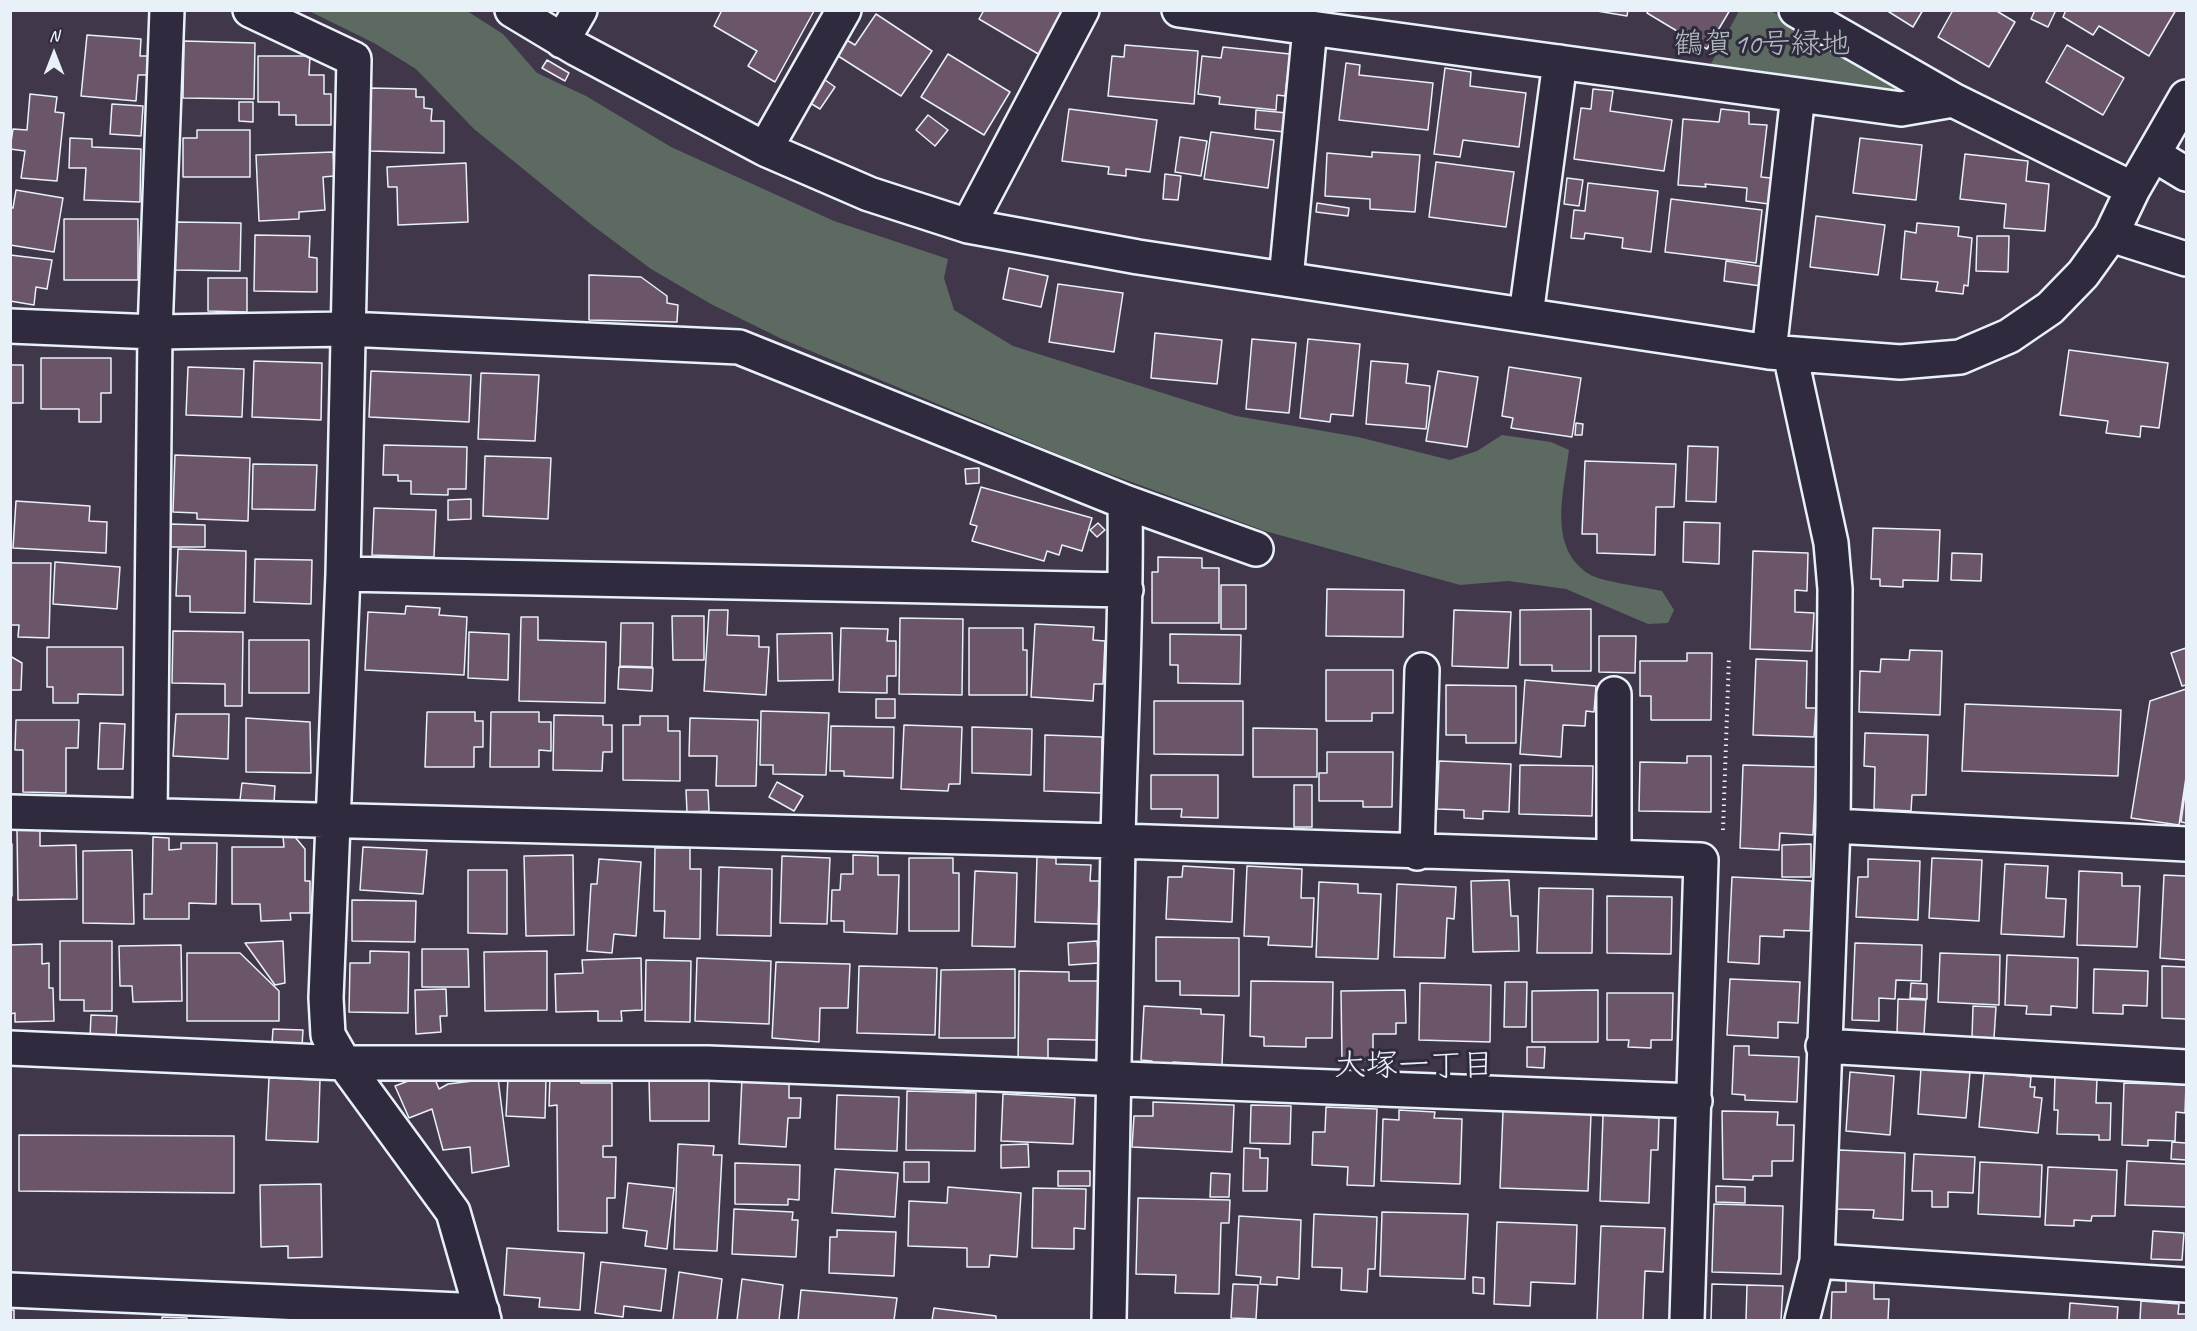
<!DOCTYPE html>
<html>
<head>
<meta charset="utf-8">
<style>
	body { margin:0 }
	#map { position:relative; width:2197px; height:1331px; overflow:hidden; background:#41374a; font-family:Caveat,sans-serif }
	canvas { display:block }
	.frame { position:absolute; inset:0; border:12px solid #e8f1f8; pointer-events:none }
	.north { position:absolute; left:24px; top:24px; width:60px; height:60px; -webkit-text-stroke:4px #2f2a3d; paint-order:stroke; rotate:0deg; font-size:16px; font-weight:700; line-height:24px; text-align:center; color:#e8f1f8 }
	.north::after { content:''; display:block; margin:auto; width:21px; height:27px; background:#e8f1f8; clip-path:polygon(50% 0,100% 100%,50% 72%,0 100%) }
</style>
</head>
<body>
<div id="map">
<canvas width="2197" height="1331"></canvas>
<div class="frame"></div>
<div class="north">N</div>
</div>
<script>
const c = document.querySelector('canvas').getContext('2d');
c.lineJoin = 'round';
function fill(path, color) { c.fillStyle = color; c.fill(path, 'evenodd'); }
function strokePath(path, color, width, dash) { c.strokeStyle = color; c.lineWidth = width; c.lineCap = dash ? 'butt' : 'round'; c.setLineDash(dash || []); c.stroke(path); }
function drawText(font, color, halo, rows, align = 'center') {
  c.font = font + ' Caveat,"Klee One",sans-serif'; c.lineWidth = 6; c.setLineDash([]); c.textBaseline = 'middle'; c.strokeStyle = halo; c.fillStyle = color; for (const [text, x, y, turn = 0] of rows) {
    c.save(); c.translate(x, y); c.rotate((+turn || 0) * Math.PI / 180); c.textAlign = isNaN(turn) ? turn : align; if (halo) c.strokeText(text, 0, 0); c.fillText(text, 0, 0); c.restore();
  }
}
const green = new Path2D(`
	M309 11H467L503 34 537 73 586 96 671 147 834 221 948 259 944 278 954 310 1013 346 1236 416 1358 437 1450 460 1477 451 1502 435 1551 442 1569 450C1564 492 1547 547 1589 574 1601 582 1646 587 1662 591L1674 610 1668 623 1648 624 1566 589 1508 581 1460 585 1265 531 1077 462 782 339 711 304 651 269 592 225 474 129 416 69 374 43Z
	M1739 11H1771L1923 94 1894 97 1706 73Z`);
const building = new Path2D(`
	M722 10H814V11L775 82 748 66 757 51 714 26Z
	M984 10H1065L1040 55 979 19Z
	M1591 10H1628L1627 16Z
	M1648 10H1730L1707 49 1647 13Z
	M1886 10H1923L1913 27Z
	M1953 10H1995L2015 22 1989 67 1938 37Z
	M2035 10H2056L2048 27 2031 19Z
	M2066 10H2176L2149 56 2099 26 2093 35 2063 17Z
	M876 14 932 51 901 96 835 54 845 39 855 45Z
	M87 35 141 39 140 56H149L147 75H138L136 101 81 96Z
	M184 41 255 43 254 99 183 98Z
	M1125 45 1198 51 1194 104 1108 96 1112 56 1124 57Z
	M2067 45 2124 78 2103 115 2046 82Z
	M1223 47 1290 54 1285 96 1277 95 1276 110 1219 104 1220 97 1198 94 1202 56 1221 58Z
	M948 54 1010 92 984 135 921 97Z
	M258 56H310L309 75H324V94H331V125H296V115H279V102H258Z
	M547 60 569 73 565 81 542 68Z
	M1346 63 1360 65 1359 75 1433 83 1428 130 1339 120Z
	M1445 68 1471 72 1470 86 1526 93 1519 147 1463 140 1460 157 1434 154Z
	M818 75 835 87 820 109 802 98Z
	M371 88 416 89V97H424V108L432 109 431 121H444V153L370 151Z
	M1593 89 1613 91 1610 111 1672 120 1664 171 1574 159 1581 108 1591 109Z
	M30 94 57 97 55 112 64 113 57 181 21 178 25 151 10 149 13 129 27 130Z
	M239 102H253V122L239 121Z
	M112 104 143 106 141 136 110 134Z
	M1069 109 1157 120 1150 172 1126 169V176L1108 174 1109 167 1062 161Z
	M1721 109 1749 112V124L1767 125 1761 177 1771 178 1769 204 1746 201 1747 188 1705 184 1706 187 1678 185 1683 119 1719 122Z
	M1256 110 1287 113 1285 132 1255 129Z
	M928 115 948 130 935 146 916 130Z
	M197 130H250V177H183V138H197Z
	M1211 132 1274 140 1268 188 1204 179Z
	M1180 137 1207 141 1201 176 1175 172Z
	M70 138 92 139V147L141 149 140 202 84 200 86 168H69Z
	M1860 138 1922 145 1916 200 1853 193Z
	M333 152 334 176 323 177 325 210 299 212V219L259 221 256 155Z
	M1372 152 1420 155 1415 212 1370 209V199L1325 196 1327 153 1372 157Z
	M1965 154 2028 161 2026 181 2049 184 2045 231 2004 228 2006 204 1960 199Z
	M1436 162 1514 172 1506 227 1429 217Z
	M466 163 468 222 398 225 397 187H388L387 167Z
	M1165 174 1181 176 1178 200 1163 199Z
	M1567 178 1583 180 1579 206 1564 204Z
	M1588 183 1658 191 1651 252 1622 248 1623 238 1585 233 1584 239 1571 238 1574 210 1585 211Z
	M16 190 63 198 54 252 10 245V207L13 208Z
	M1671 199 1762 210 1756 263 1665 252Z
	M1317 203 1349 208 1348 216 1316 212Z
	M1816 216 1885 225 1878 275 1810 267Z
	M64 219H138V280H64Z
	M176 222 241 223 240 271 175 270Z
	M1917 223 1959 227 1958 236 1972 238 1968 286 1964 285 1963 294 1936 291 1938 282 1901 279 1905 231 1916 233Z
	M255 235 310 236 309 257 317 258V292L254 291Z
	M1977 236H2009L2008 272 1976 271Z
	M10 255 52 260 47 289 36 287 34 305 10 301Z
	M1726 261 1764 267 1761 286 1724 281Z
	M1009 268 1048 276 1041 307 1003 299Z
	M589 275 641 277 667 296V303L678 305 677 322 589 320Z
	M208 278H247V312L208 311Z
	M1058 284 1123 293 1114 352 1049 342Z
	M1155 333 1222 340 1217 384 1151 378Z
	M1252 339 1296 343 1289 413 1246 409Z
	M1308 339 1360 344 1353 416 1331 414 1330 422 1300 418Z
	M2069 350 2168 363 2159 428 2141 426 2140 437 2106 433 2108 421 2060 415Z
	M41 358H111V393H101V422H79V409H41Z
	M254 361 322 363 321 420 252 417Z
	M1371 361 1408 364 1406 383 1430 386 1426 429 1366 424Z
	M10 365H23V403H10Z
	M188 367 244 369 242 417 186 415Z
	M1509 367 1581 378 1572 437 1511 428 1513 418 1502 416Z
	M371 371 471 375 469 422 369 417Z
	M1438 371 1478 377 1467 447 1426 441Z
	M481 373 539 375 535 441 478 439Z
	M1576 423 1583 424 1582 435H1575Z
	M384 445 467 447 466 489H448V495L411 494V481H398V475H383Z
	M1688 446 1718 447 1716 502 1686 501Z
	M175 455 250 458 248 521 197 519V513L173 512Z
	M485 456 551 458 548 519 483 516Z
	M1585 461 1676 464 1674 507H1656L1655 555 1597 553V534H1582Z
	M253 464 317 465 315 510 252 509Z
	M979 468V483L966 484 965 469Z
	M981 487 1092 518 1082 551 1062 545 1059 555 1047 551 1044 561 972 541 977 526 970 524Z
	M471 499V519L448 520V500Z
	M16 501 90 506 89 521 107 522 106 553 13 548Z
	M374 508 436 510 434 557 372 555Z
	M1684 522 1720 523 1719 564 1683 562Z
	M1098 523 1105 530 1097 537 1090 530Z
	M170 524 205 525V547H170Z
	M1873 528 1940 530 1938 581 1903 580V587L1880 586V579H1871Z
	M178 549 246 551 245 613 190 612V596H176Z
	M1753 551 1808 553 1807 591 1795 590V612L1814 613 1812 651 1750 649Z
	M1952 553 1982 554 1981 581 1951 580Z
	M1158 557 1202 558V568H1219V623H1152V572H1158Z
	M255 559 312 560 311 604 254 602Z
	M55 562 120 567 117 609 53 604Z
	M10 563H51L49 638 18 637 19 625H10Z
	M1221 585H1246V629H1221Z
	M1327 589 1404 590 1403 637 1326 636Z
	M406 606 440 608 439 615 467 617 464 675 365 670 368 612 405 614Z
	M1591 609V671H1552V665H1520V610Z
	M709 610H728L727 635 759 636V647H769L766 695 704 691Z
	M1454 610 1511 612 1508 668 1452 666Z
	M672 616H704V660H673Z
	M521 617H538V640L606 642 605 703 519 701Z
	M900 618 963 619 962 695 899 694Z
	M621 623H653L652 667 620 666Z
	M1035 624 1094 627 1093 640 1105 641 1103 684H1094L1093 701 1031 697Z
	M841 628 888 629 887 641H896V676H887V693L839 692Z
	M969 628H1023V650H1027V695H969Z
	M173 631 243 632 242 706H225V684L172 683Z
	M469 632 509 634 508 680 468 678Z
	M832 633 833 680 778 681 777 634Z
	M1170 634 1241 635 1240 684 1178 683V665H1170Z
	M1599 636H1636L1635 673 1599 672Z
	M249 640H309V693H249Z
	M47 647H123V695L78 694V703H53V687H47Z
	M2186 648V685L2182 686 2171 653Z
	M1910 650 1942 651 1940 715 1859 712 1860 671 1880 672 1881 659 1909 660Z
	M1687 653H1712L1711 720H1651V696H1640V661H1687Z
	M10 656 22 663 21 690H10Z
	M1756 659 1807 661 1806 708H1816L1814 737 1753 735Z
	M619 667 653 668 652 691 618 689Z
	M1326 670H1393V713H1372V721H1326Z
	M1525 680 1596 686 1594 712 1586 711 1585 726 1563 725 1561 757 1520 754Z
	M1446 685 1516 686V743H1466V735H1446Z
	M2186 689V777L2179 825 2131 818 2150 701Z
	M876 699H895V718H876Z
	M1154 701H1243V755L1154 754Z
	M1965 704 2121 710 2118 776 1962 771Z
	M761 711 829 713 826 775 773 774V765H760Z
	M427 712H475V721H483V747H474V767H425Z
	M491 712H539V722H551V751L539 750V767H490Z
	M176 714H229L228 759 173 756Z
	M554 715 603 716V725H612V752H603L602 771 553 770Z
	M640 716H668V731H680V781L623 780V725H640Z
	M246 718 310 722 311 773 246 772Z
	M690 718 758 720 756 786H716L717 756H689Z
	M16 720H79L78 748H66V793L23 792V750H15Z
	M100 723 125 724 123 769H98Z
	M904 725 962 727 960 784H949L948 791 901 789Z
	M831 726 894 727 893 778 844 776V771H830Z
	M972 727 1032 729 1031 775 972 773Z
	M1253 728 1317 729V777H1253Z
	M1865 733 1928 735 1926 795H1912L1911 811 1874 809 1875 767 1864 766Z
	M1045 735 1102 737 1101 793 1044 791Z
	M1327 752H1393L1392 807H1363V801H1319V773H1327Z
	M1687 756H1711V812L1639 811 1640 762 1687 763Z
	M1439 761 1511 764 1509 812 1483 811V819L1464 818V810L1437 809Z
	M1520 765 1593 766 1592 816 1519 814Z
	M1743 765 1816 767 1813 835 1780 833 1779 850 1740 848Z
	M1151 775H1218V818L1181 817 1182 809H1151Z
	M777 782 803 796 794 811 769 797Z
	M242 783 275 786 274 803 240 800Z
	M1294 785H1312V827H1294Z
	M2186 787V823L2181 822Z
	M686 790H708L709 811 687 812Z
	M17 830H40V846L76 845 77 899 18 900Z
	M153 837 169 838V850L181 849V843H217L216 904 189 903V919H144V894H152Z
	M283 837H295L305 849V881H310V913H290L291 920 261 921 260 904H232V847H284Z
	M10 844H12V896H10Z
	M1811 844V877H1782V845Z
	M363 847 427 850 423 894 360 890Z
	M655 848H690V869H701L700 939 664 938 665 911H654Z
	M132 850 134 924 83 923V851Z
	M573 855 574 935 526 936 524 856Z
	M853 855 878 856V875H899L897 934 844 932V921H831L832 890H840L841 874H853Z
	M782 856 830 858 827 924 780 923Z
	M1037 857 1056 858V864L1091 865 1090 881H1100L1098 924 1035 922Z
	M909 858H953V873H959V931H909Z
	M1932 858 1982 860 1979 921 1929 918Z
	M599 859 641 862 636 936 614 934 612 953 587 951 591 884H597Z
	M1868 859 1920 861 1918 920 1856 917 1858 877H1868Z
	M2005 864 2048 866 2046 898 2066 899 2064 937 2001 934Z
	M1183 866 1234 869 1232 922 1166 919 1168 877H1182Z
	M1247 866 1302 869 1301 898H1314L1312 947 1268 945 1269 937 1244 936Z
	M719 867 772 869 771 936 717 935Z
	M468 870H507V934L468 933Z
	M975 871 1017 873 1015 947 972 946Z
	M2079 871 2122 873V886H2140L2137 947 2077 945Z
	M2164 875 2186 876V960L2160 958Z
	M1732 877 1812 881 1810 931 1784 930V937L1760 936 1759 964 1728 962Z
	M1509 880 1511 916H1518L1519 951 1473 952 1471 881Z
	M1319 882 1358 884V893L1381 894 1378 959 1316 957Z
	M1397 884 1456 887 1454 919 1447 918 1445 958 1394 957Z
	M1539 888 1593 889 1592 953H1537Z
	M1607 896 1672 897 1671 954 1607 953Z
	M352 900 416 901 415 942 352 941Z
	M1156 937 1239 938V996L1180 995V981H1156Z
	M60 941H112V1011H84V1000H60Z
	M283 941 285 983 275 985 245 943Z
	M1097 941 1099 963 1069 965 1068 943Z
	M1855 943 1922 945 1921 981 1896 980 1895 999 1879 998V1021L1852 1020Z
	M42 944V964L49 963V988H53L54 1021 15 1022V1013L10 1014V945Z
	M181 945 182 1001 133 1002 132 986H120L119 946Z
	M422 949H468L469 987H422Z
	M370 951 409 952 408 1013 349 1012 350 963H370Z
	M547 951V1010L485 1011 484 952Z
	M187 953H240L279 991V1021H187Z
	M1940 953 2000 955 1999 1005 1938 1002Z
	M2007 955 2078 958 2077 1008 2051 1006V1015L2026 1014 2027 1006 2005 1005Z
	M641 958 642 1010 621 1011 622 1021H598V1011L556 1012 555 974 583 973 582 960Z
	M697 958 771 961 769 1024 695 1021Z
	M646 960 691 961 690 1022 645 1021Z
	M776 962 850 964 848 1008H820L819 1042 772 1038Z
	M859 966 937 968 935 1035 857 1033Z
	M2162 966 2186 967V1019L2162 1018Z
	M1015 969V1038H939L941 970Z
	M2094 969 2148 971 2147 1006 2123 1005V1014L2093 1013Z
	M1019 971 1069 972V981H1098L1097 1040 1048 1039V1066L1018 1065Z
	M1730 979 1800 982 1798 1023 1778 1022V1038L1727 1035Z
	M1251 981 1333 982 1332 1038H1306V1047L1264 1046V1037L1250 1036Z
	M1505 982H1527L1526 1027H1504Z
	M1420 983 1491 985 1490 1042 1419 1040Z
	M1911 983 1927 984V999L1910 998Z
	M446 989 447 1016H440L441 1032 416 1034 415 990Z
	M1405 990 1406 1023H1396V1034H1373V1061H1342L1341 991Z
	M1598 990V1042H1532V991Z
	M1607 993H1673L1672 1040H1651V1048L1628 1047 1629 1040H1607Z
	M1898 999 1926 1000 1924 1034 1897 1033Z
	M1144 1006 1201 1009V1014L1224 1015 1222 1065 1173 1062 1172 1068 1151 1067 1152 1061 1141 1060Z
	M1973 1006 1996 1007 1994 1038 1972 1037Z
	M91 1015 117 1016 116 1038 90 1037Z
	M273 1029 303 1030 302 1046 272 1044Z
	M1734 1046H1749V1055L1799 1057 1797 1102 1745 1100V1095L1732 1094Z
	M1527 1047H1545L1544 1068 1527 1067Z
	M1921 1068 1970 1072 1966 1118 1918 1114Z
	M432 1072 439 1089 448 1084 498 1078 509 1166 472 1173 470 1147 443 1150 432 1109 409 1118 395 1086Z
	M1850 1072 1894 1076 1890 1135 1846 1131Z
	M1984 1072 2031 1077 2030 1087H2035L2034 1097 2042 1098 2038 1133 1979 1127Z
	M550 1073 580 1074 581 1083H612V1146H603V1157H616L615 1198H607V1233L558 1231 557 1105 549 1106Z
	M508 1077 546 1078 545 1118 506 1116Z
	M2055 1077 2097 1079 2096 1103H2111L2110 1140H2099V1135L2057 1134 2058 1110H2054Z
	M269 1078 320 1080 318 1142 266 1140Z
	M649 1078H709V1121H650Z
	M742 1078 789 1081V1098H801L800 1118H788L786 1147 739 1144Z
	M2124 1083 2186 1085 2185 1113 2176 1112 2175 1141 2148 1140V1146L2122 1145Z
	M907 1091 976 1093 975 1151 906 1150Z
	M1003 1094 1075 1098 1073 1144 1001 1141Z
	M837 1095 899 1097 897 1151 835 1149Z
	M1153 1102 1234 1105 1232 1152 1132 1147 1134 1116H1153Z
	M1251 1105 1291 1106 1290 1144 1250 1143Z
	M1326 1107 1377 1109 1374 1186 1347 1185 1348 1167 1312 1165 1313 1132H1325Z
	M1399 1110 1435 1112 1434 1118 1462 1119 1460 1184 1381 1181 1383 1119 1399 1120Z
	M1503 1111 1591 1114 1588 1191 1500 1188Z
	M1722 1111 1778 1112 1777 1125H1794L1793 1161H1772V1176H1753V1180L1723 1179Z
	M1603 1115 1659 1118 1658 1150H1651L1649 1203 1600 1201Z
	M19 1135 234 1136V1193L19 1191Z
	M2172 1142 2186 1143V1160L2171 1159Z
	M678 1144 714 1146 713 1155H722L717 1251 674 1249Z
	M1028 1144 1029 1167 1001 1168V1145Z
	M1244 1148 1260 1149V1158H1268L1267 1191H1243Z
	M1839 1150 1905 1153 1903 1220 1873 1218 1874 1210 1836 1209Z
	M1914 1154 1975 1157 1973 1193 1948 1192V1207H1932V1191H1912Z
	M2127 1161 2186 1164V1207L2125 1205Z
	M904 1162H929V1182H904Z
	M1980 1162 2042 1165 2040 1217 1978 1214Z
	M735 1163 800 1165 799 1200 788 1199V1205L735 1204Z
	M2048 1167 2117 1170 2115 1216H2092L2091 1221 2074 1220V1226L2045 1225Z
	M835 1169 898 1173 895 1217 832 1213Z
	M1058 1171H1090V1186H1058Z
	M1211 1173 1230 1174 1229 1197H1210Z
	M628 1183 674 1188 667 1249 645 1246 647 1231 623 1228Z
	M321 1184 322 1257 288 1258V1246L261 1247 260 1185Z
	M1716 1186 1745 1187V1203L1716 1202Z
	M948 1187 1021 1193 1017 1257 990 1255 989 1267H967V1248L908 1246 909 1201 947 1203Z
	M1033 1188 1086 1189 1085 1229 1074 1228V1249L1032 1248Z
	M1138 1198 1230 1200 1229 1223H1221L1219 1294 1175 1293 1176 1275 1136 1274Z
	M1714 1204 1783 1206 1781 1274 1712 1272Z
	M734 1209 793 1212 792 1220H798L796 1257 732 1254Z
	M1382 1212 1468 1214 1465 1279 1380 1276Z
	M1314 1214 1377 1217 1375 1269H1368L1367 1292 1341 1290 1342 1268 1312 1267Z
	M1239 1216 1301 1220 1299 1279 1277 1277V1285L1260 1284 1261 1277 1236 1275Z
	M1497 1222 1577 1225 1575 1284 1531 1282 1530 1306 1494 1304Z
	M1601 1226 1665 1228 1663 1272 1645 1271 1643 1320H1597Z
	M837 1230 896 1232 894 1276 829 1273 830 1237H837Z
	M2153 1231 2184 1233 2182 1260 2151 1259Z
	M507 1248 584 1253 580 1310 539 1307 540 1298 504 1295Z
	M601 1262 666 1269 661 1311 624 1306 623 1317 595 1313Z
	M679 1272 722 1279 717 1320H673Z
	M1473 1277 1484 1278V1294L1473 1293Z
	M742 1279 783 1285 779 1320H737Z
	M1846 1281 1874 1282V1299H1889L1888 1320H1831L1832 1292H1846Z
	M1233 1284 1258 1285 1256 1319 1231 1318Z
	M1712 1284 1747 1285 1746 1320H1711Z
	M1712 1284 1783 1286 1781 1320H1711Z
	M801 1290 897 1298 894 1320H798Z
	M2141 1301 2179 1304 2178 1314H2186V1320H2140Z
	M2070 1303 2118 1307 2117 1320H2069Z
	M934 1308 996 1316V1320H932Z
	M10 1310H14V1320H10Z
	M162 1317 187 1318V1320H162Z`);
const path = new Path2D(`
	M1723 830 1729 657`);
const minor = new Path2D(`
	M250 10 354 59 343 574 326 998 328 1035 344 1063 453 1212 484 1320
	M512 10 577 49 765 149 869 194 968 226 1138 257 1769 352 1900 362 1960 357 2009 336 2050 308 2083 274 2111 235 2133 189 2186 97
	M1179 10 1901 109 1953 100
	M1796 10 1953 100 2133 189
	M562 41 580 10
	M765 149 844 10
	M2153 154 2186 174
	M968 226 1082 10
	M2111 235 2186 259
	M1286 279 1310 28
	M1526 315 1560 62
	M10 326 155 332 347 329 739 347 1125 502 1256 549
	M1769 352 1798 95
	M1790 354 1831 543 1835 589 1833 826 1817 1261 1802 1320
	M343 574 1126 590
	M10 812 1118 841 1701 860 1687 1320
	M150 816 155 332 167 10
	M1833 826 2186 844
	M1417 853 1422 670
	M1614 857V694
	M1823 1046 2186 1067
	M10 1048 344 1063H708L1695 1101
	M1817 1261 2186 1285
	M10 1290 482 1311
	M1109 1320C1113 1161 1115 1002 1118 843 1120 729 1127 616 1125 502`);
const parkNames = [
	["鶴賀10号緑地",1762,45]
];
const neighbourhoodNames = [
	["大塚一丁目",1414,1067]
];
fill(green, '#5c6a61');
fill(building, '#6b5569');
strokePath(building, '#e8f1f8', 1.5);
strokePath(minor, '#e8f1f8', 38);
strokePath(path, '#e8f1f8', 4, [1.5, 4.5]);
strokePath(minor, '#2f2a3d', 33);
drawText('30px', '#b0bbbc', '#2f2a3d', parkNames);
drawText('32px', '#e8f1f8', '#2f2a3d', neighbourhoodNames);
</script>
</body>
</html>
